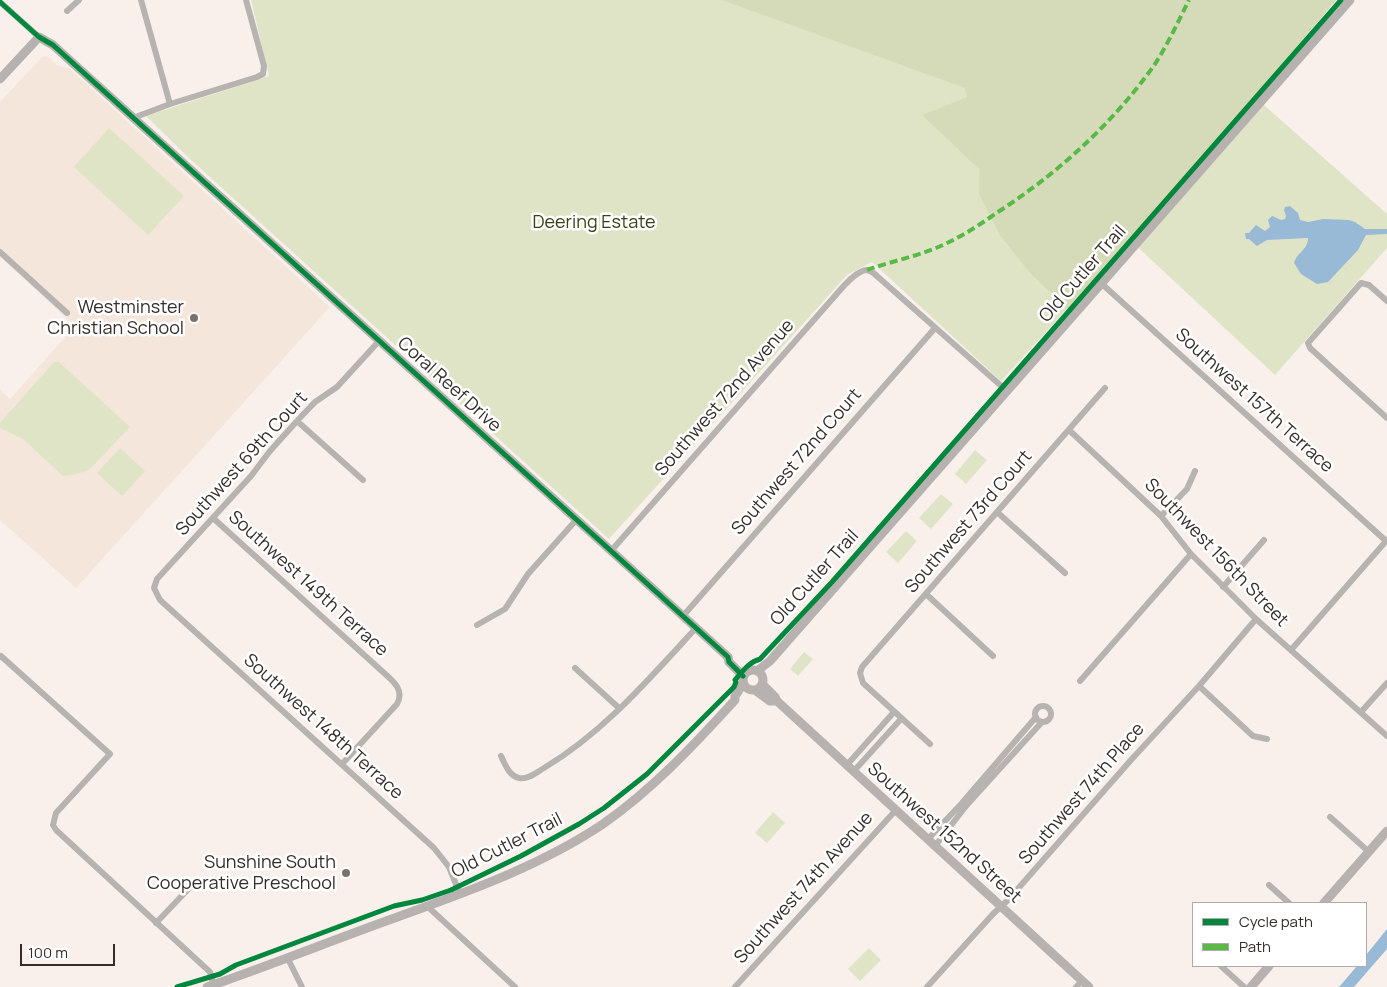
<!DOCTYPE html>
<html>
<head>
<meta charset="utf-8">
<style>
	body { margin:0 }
	#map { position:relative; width:1387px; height:987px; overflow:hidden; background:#f9f0ec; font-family:Manrope,sans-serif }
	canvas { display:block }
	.legend { position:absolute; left:1192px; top:902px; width:175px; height:65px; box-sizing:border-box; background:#fff; border:1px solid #aeaba9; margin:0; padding:6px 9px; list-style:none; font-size:15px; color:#342d29 }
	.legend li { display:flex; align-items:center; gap:10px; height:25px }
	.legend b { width:25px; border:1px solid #aeaba9 }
	.scale { position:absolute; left:20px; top:944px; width:95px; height:22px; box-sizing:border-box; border:2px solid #342d29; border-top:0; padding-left:6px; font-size:15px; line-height:18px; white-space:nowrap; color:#342d29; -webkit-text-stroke:4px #fff; paint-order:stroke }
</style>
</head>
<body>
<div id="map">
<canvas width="1387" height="987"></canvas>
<ul class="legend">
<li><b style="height:6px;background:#00873e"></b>Cycle path</li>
<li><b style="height:6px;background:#58b947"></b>Path</li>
</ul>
<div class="scale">100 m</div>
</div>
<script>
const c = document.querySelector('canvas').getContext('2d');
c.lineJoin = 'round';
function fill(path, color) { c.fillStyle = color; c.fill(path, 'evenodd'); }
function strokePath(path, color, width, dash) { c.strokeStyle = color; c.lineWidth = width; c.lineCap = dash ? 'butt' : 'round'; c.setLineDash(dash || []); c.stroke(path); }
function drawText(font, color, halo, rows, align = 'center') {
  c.font = font + ' Manrope,sans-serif'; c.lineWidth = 5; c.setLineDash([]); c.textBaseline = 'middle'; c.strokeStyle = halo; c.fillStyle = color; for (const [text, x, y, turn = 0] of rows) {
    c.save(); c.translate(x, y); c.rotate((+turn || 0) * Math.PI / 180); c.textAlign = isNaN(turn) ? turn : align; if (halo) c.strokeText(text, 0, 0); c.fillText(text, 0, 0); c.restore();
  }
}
const education = new Path2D(`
	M48 56 57 65 70 69 330 307 76 588 0 520V390L10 399 75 326 0 257V102L42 57Z`);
const green = new Path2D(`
	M251 0H1336L1255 97 1387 214V248L1275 375 1130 240 1001 381 872 262 847 275 609 539 190 159 146 116 269 76Z
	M109 128 184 196 148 235 74 167Z
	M54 362H59L130 427 91 468C83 473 73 475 63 476L23 439 0 428V423Z
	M120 448 145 471 122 496 97 473Z
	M975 450 987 460 966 484 955 474Z
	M941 494 953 504 931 529 919 518Z
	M906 531 917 541 898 563 886 552Z
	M804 652 813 659 798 676 790 669Z
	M773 812 785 823 767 843 755 833Z
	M869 948 881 960 860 981 848 969Z`);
const forest = new Path2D(`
	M722 0H1336L1213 145 1068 309 1030 273 1000 235 979 194V169L922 115 967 97 965 88Z`);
const water = new Path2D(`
	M1290 206 1298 213 1300 220 1308 222 1323 219 1349 220 1355 222 1365 229H1387V234L1366 235 1358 250 1328 282 1317 284 1301 274 1294 263C1297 252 1308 250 1308 238L1267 240 1257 246 1249 239H1246L1245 233H1249L1256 225 1265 231 1270 227 1268 220 1272 216 1281 220 1285 219 1286 216 1284 210 1285 207Z
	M1387 929V949L1354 987H1339L1357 966H1366V955Z`);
const street = new Path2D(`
	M141 0 170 104
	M0 2 39 37
	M67 11 79 0
	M133 118 170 104 257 77 263 74 264 66 246 0
	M0 252 67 313
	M1102 284 1386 541
	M1387 301 1369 285 1361 283 1308 343 1310 348 1387 418
	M379 341 337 387 315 402 297 421 270 451 251 476 157 579 154 588 160 600 434 848 449 867 460 894
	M297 421 363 480
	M1069 430 1161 516 1191 554 1256 619 1387 736
	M997 512 1065 573
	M1161 516 1187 489 1195 471
	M213 518 383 672C393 681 405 690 397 704L342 764
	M611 551 834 297C841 289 856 270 867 270 871 271 875 274 878 277L1007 391
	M1223 587 1264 540
	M926 594 993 656
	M683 616 935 328
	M477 625 505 609 528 574 577 519
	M1291 650 1387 540
	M0 657 1 656 110 754 56 813 53 825 56 830 210 972 214 987
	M575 668 619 708
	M1080 681 1191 554
	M1199 686 1253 736 1267 739
	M1035 714a8 8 0 1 1 16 0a8 8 0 1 1-16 0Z
	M1361 712 1387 683
	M930 744 863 683 860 673 862 667 1105 388
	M501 756C505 764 509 776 519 778 528 780 537 772 544 768 603 733 649 679 696 628
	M846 766 894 712
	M853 772 901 719
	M1330 817 1369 852
	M928 839 962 803 1036 717
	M935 846 966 806 1042 722
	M1269 885 1289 903
	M427 906 515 987
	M156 923 194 883
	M287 957 302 987
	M1221 966 1244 987
	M735 987 896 810
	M927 987 993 914 1008 900 1131 760 1199 686 1256 619
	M1076 987 1082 981`);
const secondary = new Path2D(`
	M0 79 39 37 53 45 683 616 728 657 729 662 743 676
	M743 680a10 10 0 1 1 20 0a10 10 0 1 1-20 0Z
	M757 671 770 661 1350 0
	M762 684 775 697 777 701 1089 987
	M755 690 770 701H777
	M1324 903 1387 831
	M207 987C268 966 328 942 389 920 463 893 537 868 603 824 653 789 694 745 735 700V696L743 684
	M1251 987 1269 966`);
const quiet = new Path2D(`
	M867 270C889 262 914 257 936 248 958 239 978 226 998 212 1058 173 1111 125 1153 67 1167 46 1178 22 1189 0`);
const cycleway = new Path2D(`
	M0 2 39 37 53 45 728 657 729 662 743 676
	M177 987 220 974 236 965 394 906 422 900 451 890 521 856 579 824 604 808 647 774 734 687 736 682 735 680C742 672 749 662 760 659L832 582 1341 0`);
const markers = [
	[194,318,5,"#79716d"],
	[346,873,5,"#79716d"]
];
const parkNames = [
	["Deering Estate",594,223]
];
const streetNames = [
	["Old Cutler Trail",1083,274,-49],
	["Coral Reef Drive",449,385,42],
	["Southwest 72nd Avenue",725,398,-49],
	["Southwest 157th Terrace",1254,401,42],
	["Southwest 72nd Court",797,462,-49],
	["Southwest 69th Court",242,464,-48],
	["Southwest 73rd Court",969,522,-49],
	["Southwest 156th Street",1216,553,46],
	["Old Cutler Trail",815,578,-48],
	["Southwest 149th Terrace",308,584,42],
	["Southwest 148th Terrace",323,727,42],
	["Southwest 74th Place",1082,794,-49],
	["Southwest 152nd Street",944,833,42],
	["Old Cutler Trail",507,846,-27],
	["Southwest 74th Avenue",804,888,-48]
];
const poiNames = [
	["Westminster",184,308],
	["Christian School",184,329],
	["Sunshine South",336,863],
	["Cooperative Preschool",336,884]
];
fill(education, '#f4e6db');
fill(green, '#dfe4c6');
fill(forest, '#d5dbb8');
fill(water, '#98bad6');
strokePath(street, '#b7b3b0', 6);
strokePath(secondary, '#b7b2b0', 9);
strokePath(quiet, '#58b947', 4, [8, 4]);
strokePath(cycleway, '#00873e', 5);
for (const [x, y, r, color] of markers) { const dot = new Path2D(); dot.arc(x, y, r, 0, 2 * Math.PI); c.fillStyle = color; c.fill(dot); strokePath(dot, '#fff', 2); }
drawText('18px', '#364216', '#fff', parkNames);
drawText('18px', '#342d29', '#fff', streetNames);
drawText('18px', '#342d29', '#fff', poiNames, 'right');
</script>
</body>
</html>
